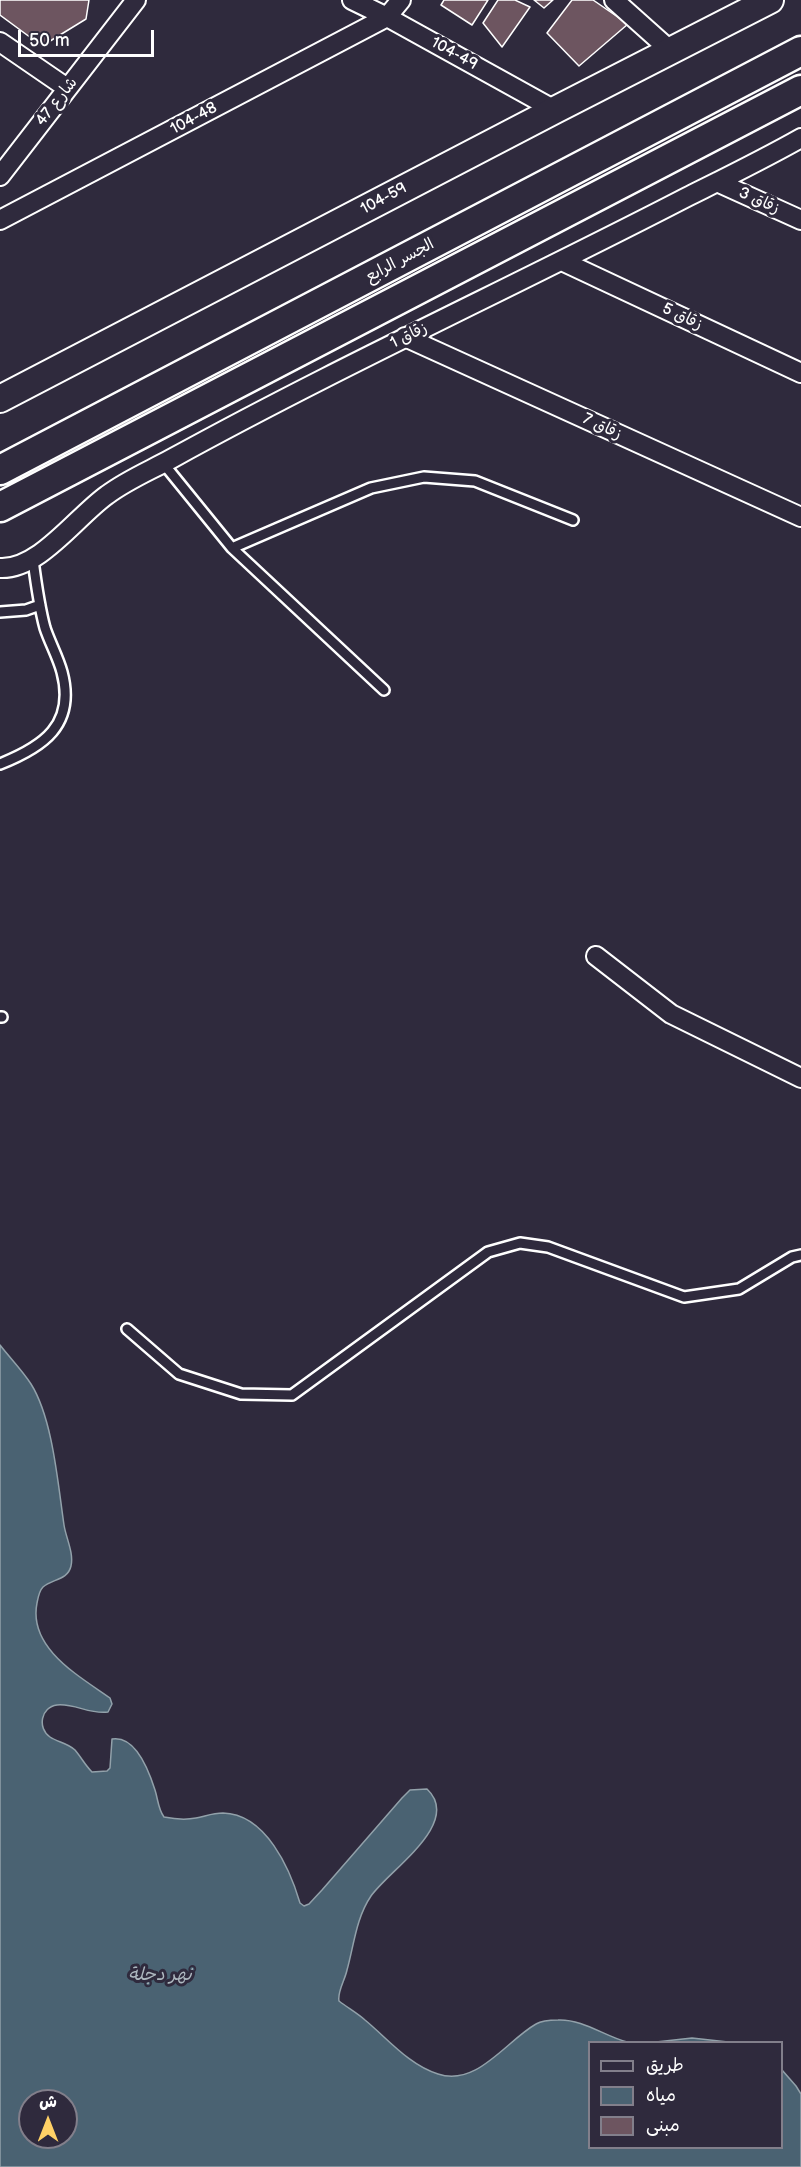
<!DOCTYPE html>
<html>
<head>
<meta charset="utf-8">
<style>
	body { margin:0 }
	#map { position:relative; width:801px; height:2167px; overflow:hidden; background:#2f2a3d; font-family:"Balsamiq Sans","Playpen Sans Arabic",sans-serif }
	canvas { display:block }
	.legend { position:absolute; left:588px; top:2041px; width:195px; height:108px; box-sizing:border-box; background:#2f2a3d; border:2px solid #827f8b; margin:0; padding:8px 10px; list-style:none; font-size:18px; color:#fff }
	.legend li { display:flex; align-items:center; gap:12px; height:30px }
	.legend b { width:30px; border:2px solid #827f8b }
	.north { position:absolute; left:18px; top:2089px; width:60px; height:60px; box-sizing:border-box; background:#2f2a3d; border:2px solid #827f8b; border-radius:50%; rotate:0deg; font-size:16px; font-weight:700; line-height:24px; text-align:center; color:#fff }
	.north::after { content:''; display:block; margin:auto; width:21px; height:27px; background:#ffd166; clip-path:polygon(50% 0,100% 100%,50% 72%,0 100%) }
	.scale { position:absolute; left:18px; top:30px; width:136px; height:27px; box-sizing:border-box; border:3px solid #fff; border-top:0; padding-left:8px; font-size:18px; line-height:21px; white-space:nowrap; color:#fff; -webkit-text-stroke:4px #2f2a3d; paint-order:stroke }
</style>
</head>
<body>
<div id="map">
<canvas width="801" height="2167"></canvas>
<ul class="legend">
<li><b style="height:8px;background:#2f2a3d"></b>طريق</li>
<li><b style="height:16px;background:#4a6272"></b>مياه</li>
<li><b style="height:16px;background:#6d5560"></b>مبنى</li>
</ul>
<div class="north">ش</div>
<div class="scale">50 m</div>
</div>
<script>
const c = document.querySelector('canvas').getContext('2d');
c.lineJoin = 'round';
function fill(path, color) { c.fillStyle = color; c.fill(path, 'evenodd'); }
function strokePath(path, color, width, dash) { c.strokeStyle = color; c.lineWidth = width; c.lineCap = dash ? 'butt' : 'round'; c.setLineDash(dash || []); c.stroke(path); }
function drawText(font, color, halo, rows, align = 'center') {
  c.font = font + ' "Balsamiq Sans","Playpen Sans Arabic",sans-serif'; c.lineWidth = 6; c.setLineDash([]); c.textBaseline = 'middle'; c.strokeStyle = halo; c.fillStyle = color; for (const [text, x, y, turn = 0] of rows) {
    c.save(); c.translate(x, y); c.rotate((+turn || 0) * Math.PI / 180); c.textAlign = isNaN(turn) ? turn : align; if (halo) c.strokeText(text, 0, 0); c.fillText(text, 0, 0); c.restore();
  }
}
const water = new Path2D(`
	M0 1345C10 1358 22 1370 31 1384 53 1419 58 1485 64 1525 66 1538 74 1553 71 1566 68 1580 52 1579 43 1587 39 1591 38 1598 37 1603 28 1648 79 1676 110 1698L112 1704 108 1712C91 1715 74 1703 57 1705 41 1707 37 1728 50 1737 57 1742 68 1743 75 1750 81 1757 85 1765 92 1772L107 1771 110 1768 112 1739C136 1735 149 1771 155 1790 158 1799 158 1809 164 1817 174 1819 186 1820 196 1818 206 1816 213 1813 223 1813 266 1814 290 1869 300 1903L304 1906 309 1904 322 1890 402 1798 410 1790 427 1789C463 1823 389 1870 371 1896 356 1918 354 1945 347 1970 345 1980 337 1992 339 2001 348 2008 357 2013 365 2020 388 2039 409 2065 438 2074 477 2087 506 2041 536 2024 541 2021 551 2020 558 2020 583 2019 604 2036 627 2042H590V2148H782V2070L796 2086 801 2094V2167H0ZM30 2101H66V2137H30Z
	M692 2038 728 2042H729H656Z`);
const building = new Path2D(`
	M0 0H89L86 19 42 46 0 15Z
	M444 0H488L472 25 441 5Z
	M498 0H515L530 7 502 47 483 23Z
	M534 0H553L544 8Z
	M572 0H593L628 24 579 66 547 33Z`);
const lane = new Path2D(`
	M163 463 232 548 371 488 424 477 475 481 573 520
	M232 548 384 690
	M0 612 26 610 40 605
	M0 764C43 747 76 725 62 672 58 657 50 643 45 628 39 606 36 583 33 560
	M0 1017H2
	M127 1329 179 1374 241 1394 292 1395 488 1252 520 1243 548 1247 684 1297 739 1289 792 1257 801 1255`);
const street = new Path2D(`
	M352 0 387 17 555 110
	M614 0 671 51
	M0 42 67 88
	M0 176 136 0
	M717 182 801 220
	M0 220 387 17 401 0
	M562 261 801 373
	M405 337 801 517
	M0 568C39 570 76 517 107 495 127 480 149 471 171 459 340 366 515 286 687 197 725 178 764 159 801 138
	M596 956 671 1014 801 1078`);
const secondary = new Path2D(`
	M0 399 555 110 770 0`);
const primary = new Path2D(`
	M0 470 801 51
	M0 507 801 90`);
const streetNames = [
	["104-49",454,54,29],
	["شارع 47",57,102,-52],
	["104-48",194,119,-28],
	["104-59",384,199,-28],
	["زقاق 3",759,201,24],
	["الجسر الرابع",400,261,-28],
	["زقاق 5",682,317,25],
	["زقاق 1",409,336,-26],
	["زقاق 7",602,427,25]
];
const waterNames = [
	["نهر دجلة",160,1975]
];
fill(water, '#4a6272');
strokePath(water, '#92a1aa', 1.5);
fill(building, '#6d5560');
strokePath(building, '#fff', 1.5);
strokePath(lane, '#fff', 14);
strokePath(street, '#fff', 22);
strokePath(secondary, '#fff', 30);
strokePath(primary, '#fff', 33);
strokePath(lane, '#2f2a3d', 9);
strokePath(street, '#2f2a3d', 18);
strokePath(secondary, '#2f2a3d', 26);
strokePath(primary, '#2f2a3d', 28);
drawText('16px', '#fff', '#2f2a3d', streetNames);
drawText('italic 18px', '#aeb8c0', '#2f2a3d', waterNames);
</script>
</body>
</html>
